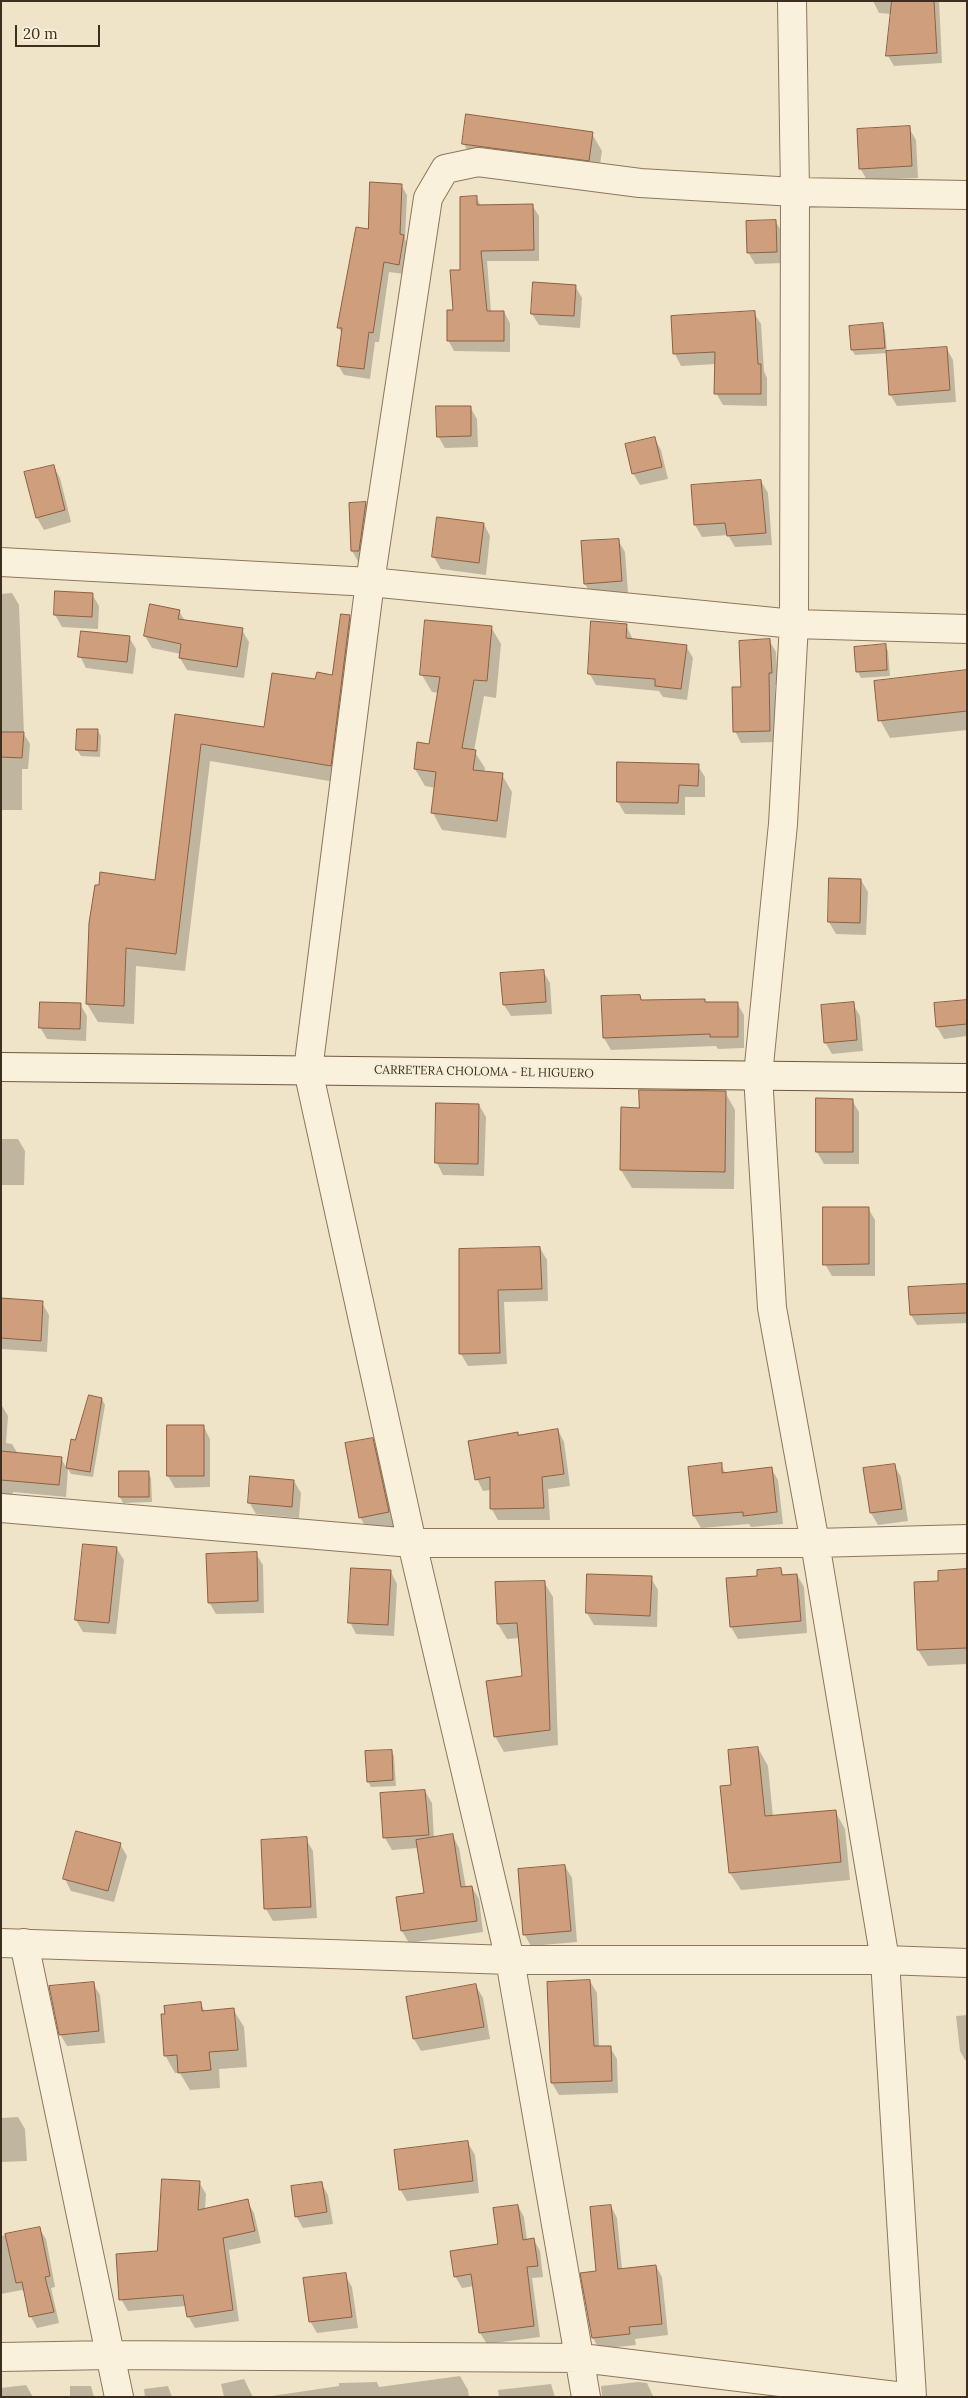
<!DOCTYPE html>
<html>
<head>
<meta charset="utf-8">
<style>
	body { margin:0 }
	#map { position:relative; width:968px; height:2398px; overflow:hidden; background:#f0e4c8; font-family:Lora,serif }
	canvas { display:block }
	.frame { position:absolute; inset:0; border:2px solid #3d2e20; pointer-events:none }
	.scale { position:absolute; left:15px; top:25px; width:85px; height:22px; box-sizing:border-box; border:2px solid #3d2e20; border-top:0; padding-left:6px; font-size:15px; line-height:18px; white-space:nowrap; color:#3d2e20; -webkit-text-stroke:4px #f7eed8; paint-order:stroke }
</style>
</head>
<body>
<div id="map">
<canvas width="968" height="2398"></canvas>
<div class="frame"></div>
<div class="scale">20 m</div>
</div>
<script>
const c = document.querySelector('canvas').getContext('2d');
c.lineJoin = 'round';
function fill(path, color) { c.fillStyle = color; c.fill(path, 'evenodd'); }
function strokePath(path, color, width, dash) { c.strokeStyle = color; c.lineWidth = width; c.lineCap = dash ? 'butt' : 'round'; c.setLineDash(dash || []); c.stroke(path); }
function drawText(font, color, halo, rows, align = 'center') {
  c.font = font + ' Lora,serif'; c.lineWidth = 5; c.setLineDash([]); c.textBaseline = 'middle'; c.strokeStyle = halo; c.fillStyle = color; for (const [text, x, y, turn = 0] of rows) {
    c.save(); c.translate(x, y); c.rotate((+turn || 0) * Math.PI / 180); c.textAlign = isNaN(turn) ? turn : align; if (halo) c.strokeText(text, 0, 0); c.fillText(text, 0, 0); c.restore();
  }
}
const shadow = new Path2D(`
	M873 1H939L942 63 894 66 888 56 892 14 879 13Z
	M909 128 916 140 918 178 867 180 860 168Z
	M592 134 602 151 598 178 474 162 464 144Z
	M401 185 407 195 405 239 409 246 404 274 389 272 379 342H375L370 379 344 375 338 365 343 335 338 327 342 300H344L369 230Z
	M476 197 481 206 532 205 539 216V261H487L491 312H504L510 323V352L454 351 448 340Z
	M776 222 783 234 784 263 755 264 748 252Z
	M575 286 582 298 580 328 539 325 532 314Z
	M754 313 761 324 764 371 767 378V406L723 405 716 393V364L681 366 675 354Z
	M882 325 885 330 887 352 947 349 953 360 956 402 897 406 890 394 888 353 855 355 852 350Z
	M470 407 477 419 478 447 445 448 438 436Z
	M654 438 661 450 668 479 640 485 633 473Z
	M53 466 60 478 71 522 44 530 37 518 25 473Z
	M761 481 768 493 772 545 735 547 728 535 702 537 695 525Z
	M366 503 372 515 359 563 352 551Z
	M484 524 490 536 486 575 441 569 434 557Z
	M618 540 625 552 628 593 592 596 585 584Z
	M12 593 19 605 24 734 30 744 28 769H22V810H1V594Z
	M56 593 92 594 99 606 98 629 62 627 55 615Z
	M179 611 185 621 242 630 249 642 244 678 187 670 180 658 181 654 152 648 145 636Z
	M349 616 360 634 341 783 210 761 185 971 136 966 134 1024 98 1022 87 1004 91 923 156 881 176 715 265 728 316 680 333 677Z
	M626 625 633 640 686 646 693 658 687 700 663 697 659 691 596 685 589 673Z
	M491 627 501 644 496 698 484 696 474 751 485 768 484 772 502 775 512 792 506 838 442 830 433 813 436 788 425 786 415 769 430 745 439 693 432 692 422 675Z
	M129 637 136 649 133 674 86 668 80 656Z
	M769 640 776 652 778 685H775L776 742 741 743 735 731 743 689Z
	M885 645 888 651 890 676 861 678 858 672 855 648Z
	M967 672V730L890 738 880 720Z
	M98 731 101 736 100 757 81 756 77 750Z
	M698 766 705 777V797H685V815L625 814 618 802Z
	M861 880 868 892 866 935 836 934 829 922Z
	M543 971 550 983 552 1014 511 1016 504 1005Z
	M640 996 643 1001H704L706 1003H737L744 1015V1048L718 1049 716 1046 611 1050 604 1038Z
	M967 1001V1036L944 1039 937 1027Z
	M80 1004 87 1016 86 1041 47 1039 40 1027Z
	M853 1004 860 1016 863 1051 832 1054 825 1042Z
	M725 1092 735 1110 734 1189 632 1188 621 1170Z
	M852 1100 859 1112V1164H824L817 1152Z
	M438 1105H479L486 1117 484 1176 443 1175 437 1163Z
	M1 1139H18L25 1151 24 1185H1Z
	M868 1208 875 1220V1276H832L825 1264Z
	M540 1248 547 1260 548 1301 504 1302 507 1364 468 1366 461 1354 460 1326Z
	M967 1285V1323L917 1325 911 1315Z
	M1 1300 42 1303 49 1315 47 1352 1 1349Z
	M102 1399 105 1405 93 1477 71 1474 68 1469 66 1497 13 1492 12 1499 1 1497V1404L8 1416 6 1443 12 1444 18 1454 61 1458 67 1469 72 1441H76Z
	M204 1427 210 1439V1487L175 1488 168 1476Z
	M558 1430 564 1442 570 1486 548 1489 550 1520H498L491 1508V1490L483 1491 477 1479 517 1434 519 1436Z
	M372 1440 383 1457 398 1530 370 1535 360 1517Z
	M721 1465 726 1474 771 1468 778 1480 783 1524 751 1527 749 1524 701 1528 694 1516 689 1468Z
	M894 1465 901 1477 908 1521 878 1525 871 1513Z
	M148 1472 151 1478 152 1502 123 1503 120 1497Z
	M294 1481 301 1493 299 1518 256 1514 249 1502Z
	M117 1549 124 1560 116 1634 83 1632 76 1620Z
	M256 1554 263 1565 264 1613 216 1614 209 1602Z
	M780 1569 784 1576 797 1575 804 1587 807 1633 738 1639 731 1627 727 1579 759 1577Z
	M967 1571V1664L928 1666 918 1650 915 1583 939 1582Z
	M391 1572 397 1584 394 1636 356 1634 350 1622Z
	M589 1575 651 1578 658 1590 657 1627 594 1625 587 1613Z
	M544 1582 553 1597 558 1745 504 1752 495 1736 524 1677 520 1638 507 1639 498 1624Z
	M758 1748 768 1766 773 1817 835 1811 845 1829 850 1880 741 1890 730 1873 732 1786Z
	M391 1751 394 1756 396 1786 371 1787 368 1781Z
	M425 1791 432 1803 434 1839 453 1836 459 1848 466 1888 472 1887 479 1899 483 1932 409 1943 402 1931 397 1898 425 1894 418 1848 392 1850 385 1838Z
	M306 1839 313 1851 317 1918 273 1921 266 1909Z
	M120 1844 127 1856 114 1902 71 1891 65 1879Z
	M565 1866 572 1878 577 1942 531 1946 524 1934Z
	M590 1981 597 1993 599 2047H610L617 2059 618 2093 559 2095 552 2083Z
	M93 1983 100 1995 105 2043 67 2046 60 2034Z
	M476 1986 483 1998 490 2039 421 2051 414 2039Z
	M201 2004 205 2012 233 2009 244 2027 247 2067 219 2069 220 2088 190 2090 180 2073H175L165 2055Z
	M967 2015V2060H965L960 2051 956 2016Z
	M18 2117 25 2129 27 2161 1 2162V2118Z
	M468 2143 475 2155 479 2193 407 2201 400 2189Z
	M199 2182 206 2194 205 2210 247 2201 254 2213 261 2243 229 2250 239 2321 195 2328 188 2316 186 2306 128 2311 121 2299 158 2252Z
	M321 2183 328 2195 333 2224 303 2228 296 2216Z
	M518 2206 524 2217 527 2240H534L540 2251 543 2277 532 2278 540 2337 487 2344 480 2333 474 2286 462 2288 455 2276 500 2245Z
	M611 2206 617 2218 622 2269 656 2266 662 2277 668 2335 635 2339 636 2345 599 2349 593 2338 598 2272Z
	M39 2228 46 2239 55 2287 51 2288 59 2323 37 2328 31 2317 26 2293 22 2290 1 2294V2236Z
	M345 2275 352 2287 358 2328 317 2333 310 2321Z
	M460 2376 468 2390 469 2397H265L339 2386V2383L377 2382 379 2387Z
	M244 2379 253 2397H224L221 2384Z
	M638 2382 647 2383 653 2396 668 2397H602L601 2386Z
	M551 2384 555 2397H499L498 2390Z
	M26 2385 33 2397H1V2388Z
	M70 2386H91L94 2397H70Z
	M168 2386 172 2397H145L144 2389Z`);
const building = new Path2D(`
	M892 1H934L937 53 886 56Z
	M466 114 593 132 589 161 462 144Z
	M910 126 912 166 859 169 857 129Z
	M370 182 402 184 400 234 404 235 399 265 384 262 373 333 369 332 364 369 337 366 342 328H337L356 227 368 229Z
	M477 196V205L533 204 534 250 481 251 487 311H504V341H447V310H453L450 270H460V197Z
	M776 220 777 252 747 253 746 221Z
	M533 282 576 285 574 316 531 314Z
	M755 311 758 364H761V394H714L715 352 673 354 671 316Z
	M883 323 885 348 851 350 849 326Z
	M947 347 950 390 889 395 886 351Z
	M436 406H471V436L437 437Z
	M655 437 662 467 632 474 625 444Z
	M54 465 65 510 36 518 24 472Z
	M761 480 766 533 727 536 725 523 694 525 691 485Z
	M366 502 359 551H351L349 503Z
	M437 517 484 523 479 563 432 557Z
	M619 539 622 581 584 584 581 541Z
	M55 591 93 593 92 617 54 615Z
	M150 604 180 610 178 619 243 628 237 667 179 658 181 644 144 636Z
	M341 614 350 615 331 766 201 744 176 954 126 948 124 1006 86 1004 89 923 95 885H99L100 872 155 880 175 714 264 727 272 673 315 679 317 672 332 675Z
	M425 620 492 626 487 681 474 680 462 748 476 750 473 770 503 773 497 821 431 813 436 772 414 769 417 742 429 744 440 677 420 675Z
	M591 621 627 624 626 638 687 645 681 689 655 686V679L588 674Z
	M81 631 130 636 127 662 78 657Z
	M770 639 772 673H769L770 731 733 732 732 687H741L739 641Z
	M886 644 887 670 856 672 854 647Z
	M967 670V711L878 721 874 681Z
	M77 729H98L97 751 76 750Z
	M1 732H24L22 758 1 757Z
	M617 762 699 764 698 786 679 785 678 803 617 802Z
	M829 878 861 879 860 923 828 922Z
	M544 970 546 1002 503 1005 500 973Z
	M640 995 641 1000 705 999V1002H738V1037H710V1034L603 1038 601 996Z
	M967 1000V1024L936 1027 934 1003Z
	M40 1002 81 1003 80 1029 39 1028Z
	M854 1002 857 1040 824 1043 821 1005Z
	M639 1090 726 1091 725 1172 620 1170 621 1107 639 1108Z
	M816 1098 853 1099V1152H816Z
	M436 1103 479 1104 478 1164 435 1163Z
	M823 1207H869V1264L823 1265Z
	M540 1247 542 1289 498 1290 500 1353 459 1354V1249Z
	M967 1284V1313L910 1315 908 1287Z
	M1 1298 43 1301 41 1341 1 1338Z
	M89 1395 102 1398 90 1472 66 1468 71 1439 75 1440Z
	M167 1425H204V1476H167Z
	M558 1429 564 1474 542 1477 544 1508 490 1509V1477L475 1480 468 1441 518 1432V1435Z
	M373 1438 389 1512 359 1518 345 1443Z
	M1 1451 62 1457 59 1485 1 1480Z
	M722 1463V1473L772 1467 777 1512 743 1516V1512L693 1516 688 1467Z
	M895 1464 902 1509 870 1513 863 1468Z
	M119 1471H149V1497H119Z
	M250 1476 294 1480 292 1507 248 1503Z
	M83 1544 117 1547 109 1623 75 1620Z
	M257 1552 258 1601 208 1603 206 1554Z
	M351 1568 391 1570 388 1625 348 1623Z
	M781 1568 782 1575 797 1574 801 1621 730 1627 726 1578 757 1576V1570Z
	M967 1569V1648L917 1650 914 1582 938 1581V1571Z
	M587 1574 652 1576 650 1616 586 1613Z
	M545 1581 550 1730 494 1737 486 1681 522 1676 517 1623 497 1624 495 1582Z
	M758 1747 765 1816 836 1810 841 1862 729 1873 720 1786 731 1785 728 1750Z
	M392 1750 393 1780 367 1782 365 1751Z
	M425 1790 429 1835 383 1838 380 1793Z
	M76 1831 121 1843 108 1891 63 1879Z
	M453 1834 461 1887 472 1886 477 1921 401 1931 396 1897 424 1893 416 1840Z
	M307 1837 311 1907 264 1909 261 1840Z
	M565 1865 571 1931 523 1935 518 1869Z
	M590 1980 594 2046H611L612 2081 551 2083 547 1982Z
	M94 1982 99 2031 59 2035 49 1986Z
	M476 1984 484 2027 413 2039 406 1997Z
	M201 2002 202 2011 234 2008 238 2050 209 2052 211 2070 178 2073 177 2055 164 2056 161 2014H165L164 2006Z
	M468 2141 473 2181 399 2190 394 2150Z
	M162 2179 200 2181 198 2210 248 2199 255 2231 223 2238 233 2310 187 2317 183 2295 119 2300 116 2254 157 2251Z
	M322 2182 327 2212 295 2217 291 2186Z
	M518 2205 523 2240 534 2238 538 2266 527 2267 534 2326 479 2333 471 2274 454 2277 450 2251 498 2244 493 2208Z
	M611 2205 618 2269 656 2265 662 2324 629 2327 630 2334 592 2338 580 2273 596 2271 590 2207Z
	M40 2227 50 2276 45 2277 54 2312 29 2317 22 2282 16 2283 5 2234Z
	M346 2273 352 2317 309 2322 303 2278Z`);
const street = new Path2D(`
	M792 1 795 192 794 624 783 824 758 1075 772 1308 815 1543 885 1960 912 2397
	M1 562 370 582 794 624 967 629
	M1 1508 412 1543H815L967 1539
	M1 1943 510 1960H885L967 1963
	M24 1943 119 2397
	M1 2357 110 2355 581 2358 904 2397
	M586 2397 510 1960 412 1543 308 1070 370 582 428 198 445 169 478 162 640 183 795 192 967 195`);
const secondary = new Path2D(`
	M1 1067 967 1078`);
const streetNames = [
	["CARRETERA CHOLOMA - EL HIGUERO",484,1072,1]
];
fill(shadow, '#0003');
fill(building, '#cf9f7d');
strokePath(building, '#8d5f41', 1);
strokePath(street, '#8d765c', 30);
strokePath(secondary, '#6f573f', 30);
strokePath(street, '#faf1dc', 28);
strokePath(secondary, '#faf1dc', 28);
drawText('12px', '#3d2e20', '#f7eed8', streetNames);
</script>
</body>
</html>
